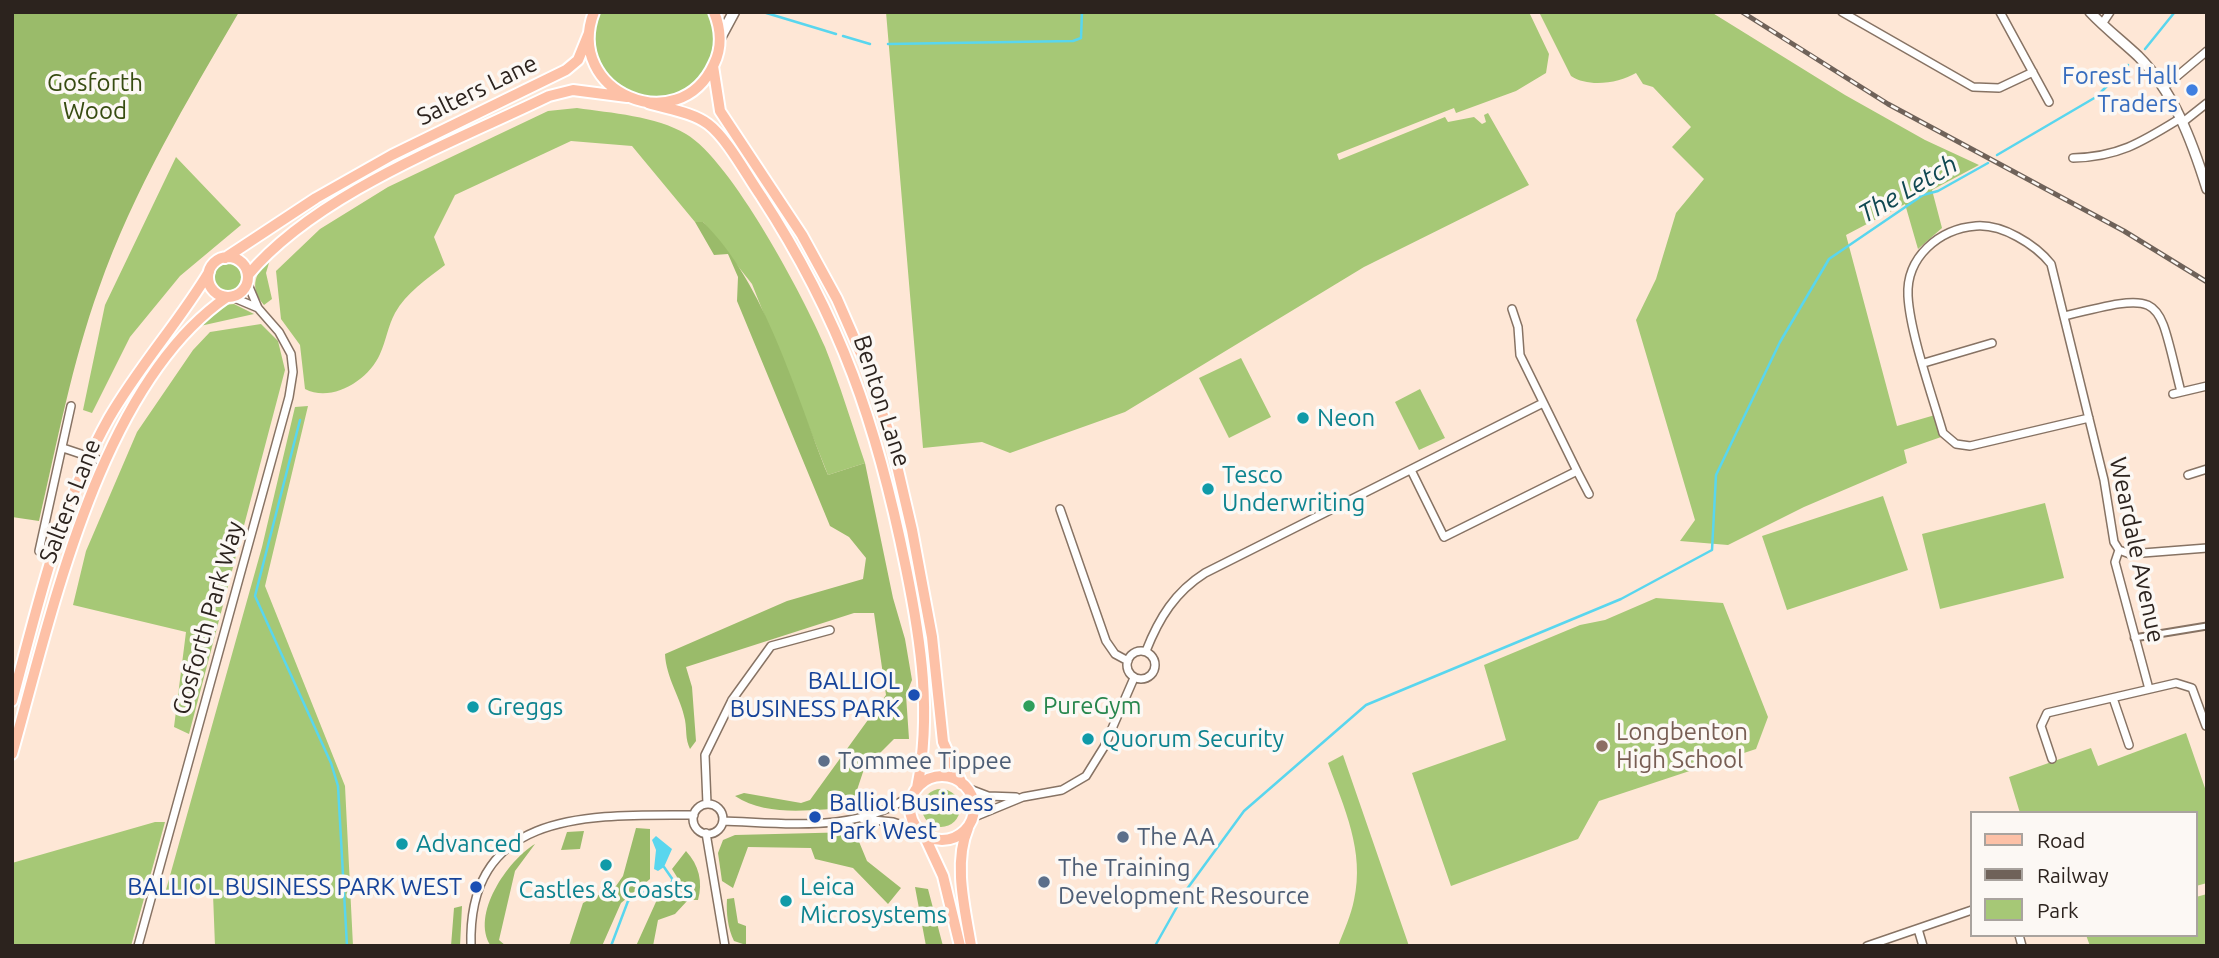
<!DOCTYPE html>
<html>
<head>
<meta charset="utf-8">
<style>
	body { margin:0 }
	#map { position:relative; width:2219px; height:958px; overflow:hidden; background:#fee7d6; font-family:Ubuntu,sans-serif }
	canvas { display:block }
	.frame { position:absolute; inset:0; border:14px solid #2c231e; pointer-events:none }
	.legend { position:absolute; left:1970px; top:811px; width:228px; height:126px; box-sizing:border-box; background:#fcf8f4; border:2px solid #a9a39e; margin:0; padding:9px 12px; list-style:none; font-size:21px; color:#2c231e }
	.legend li { display:flex; align-items:center; gap:14px; height:35px }
	.legend b { width:35px; border:2px solid #a9a39e }
</style>
</head>
<body>
<div id="map">
<canvas width="2219" height="958"></canvas>
<div class="frame"></div>
<ul class="legend">
<li><b style="height:9px;background:#fdc1a7"></b>Road</li>
<li><b style="height:9px;background:#6f6259"></b>Railway</li>
<li><b style="height:19px;background:#a6c876"></b>Park</li>
</ul>
</div>
<script>
const c = document.querySelector('canvas').getContext('2d');
c.lineJoin = 'round';
function fill(path, color) { c.fillStyle = color; c.fill(path, 'evenodd'); }
function strokePath(path, color, width, dash) { c.strokeStyle = color; c.lineWidth = width; c.lineCap = dash ? 'butt' : 'round'; c.setLineDash(dash || []); c.stroke(path); }
function drawText(font, color, halo, rows, align = 'center') {
  c.font = font + ' Ubuntu,sans-serif'; c.lineWidth = 7; c.setLineDash([]); c.textBaseline = 'middle'; c.strokeStyle = halo; c.fillStyle = color; for (const [text, x, y, turn = 0] of rows) {
    c.save(); c.translate(x, y); c.rotate((+turn || 0) * Math.PI / 180); c.textAlign = isNaN(turn) ? turn : align; if (halo) c.strokeText(text, 0, 0); c.fillText(text, 0, 0); c.restore();
  }
}
const green = new Path2D(`
	M600 12H708C715 29 716 48 707 65 671 132 571 84 600 12Z
	M886 12H1529L1549 54 1546 73 1516 91 1456 113 1454 108 1337 154 1339 160 1445 117 1448 122 1474 117 1482 124 1486 122 1484 115 1488 113 1529 185 1364 267 1125 412 1010 453 982 442 923 448Z
	M1539 12H1711L1845 95 1925 140 1979 165 1932 190 1942 228 1918 249 1905 204 1846 235 1897 426 1935 415 1944 436 1904 450 1907 463 1804 507 1728 545 1680 541 1695 520 1636 320 1656 279 1676 213 1704 179 1672 147 1691 127 1653 87 1643 84 1636 73C1619 83 1589 88 1571 76Z
	M577 108C611 113 656 116 686 134 731 160 804 297 825 347 840 385 852 424 865 463L828 475 752 284 703 222H695L632 146 571 141 455 195 434 237 445 265C427 279 406 293 395 313 388 326 386 341 380 354 369 380 332 403 305 389L300 345 281 319 276 271 320 229 388 187 548 111Z
	M176 157 241 225 180 276 130 337 92 413 83 410 105 305Z
	M271 256 266 273 272 299 264 305C248 286 256 273 271 256Z
	M213 277a14 14 0 1 1 28 0a14 14 0 1 1-28 0Z
	M234 304 254 314 200 326 224 305Z
	M261 324 278 341 285 370 189 734 174 727 186 632 73 605 86 551 137 432 193 350 210 332Z
	M1241 358 1271 417 1229 438 1199 378Z
	M1420 389 1445 438 1419 450 1395 402Z
	M308 406 265 586 345 786 353 946H215L213 894 164 897 262 547 295 407Z
	M1883 496 1908 570 1787 610 1762 536Z
	M2045 503 2064 578 1940 609 1922 534Z
	M1656 598 1723 603 1768 717 1756 749 1599 801 1578 839 1451 886 1412 773 1506 740 1484 665 1580 625 1605 620Z
	M2186 733 2207 794V883L2196 886V813H2020L2009 777 2091 748 2098 766Z
	M1343 755 1409 946H1338C1344 931 1351 915 1354 900 1365 851 1344 808 1328 763Z
	M922 808a19 19 0 1 1 38 0a19 19 0 1 1-38 0Z
	M155 822H165L131 946H12V863Z
	M2207 894V946H2090L2086 935H2196V897Z`);
const forest = new Path2D(`
	M12 12H239C187 101 133 191 99 288 72 363 57 443 39 521L12 517Z
	M695 222H703C766 284 795 393 828 475L865 463 893 598 905 639 912 680 906 695 909 739H894L864 769 851 808C814 809 768 818 735 796L744 793 801 803 810 800 886 695 874 613H854L686 667 692 687 696 741 690 749C685 738 687 731 685 720 681 698 666 678 665 654L787 601 863 579 866 558 849 537 830 526 737 301 738 277 728 254 714 255Z
	M636 828 650 829V879L621 903 602 946H569L583 903 616 886 623 876Z
	M584 831 580 849 561 850 567 832Z
	M855 832 867 861 901 888 888 904 853 868 815 859 811 848 748 847 733 888 722 881 718 853 723 840 735 835Z
	M535 844 515 871 499 940 506 946H491C470 915 508 860 535 844Z
	M686 851C699 865 703 882 698 900H688L675 914 658 920 653 946H636L660 893 672 891 677 877 672 869Z
	M915 887 928 889 943 946H926Z
	M734 898 738 923 746 926V945L734 941C728 929 726 913 727 899Z
	M462 906 460 946H451L454 908Z`);
const water = new Path2D(`
	M656 836 672 849 664 867 658 871 654 869 656 850 652 840Z`);
const stream = new Path2D(`
	M763 12 836 34
	M843 36 870 44
	M888 44 1073 41 1081 38 1082 12
	M2145 49 2174 13
	M1997 155 2096 97 2128 65
	M300 420 255 596 331 763 338 786 347 946
	M611 946 628 901 651 888 670 884 673 880 664 867
	M1155 946 1187 889 1244 811 1366 705 1621 599 1712 550 1716 475 1780 342 1829 259 1923 195 1938 191 1988 163`);
const pedestrian = new Path2D(`
	M2134 638 2207 626`);
const minor = new Path2D(`
	M1842 12 1973 87 1999 88 2033 72
	M2000 12 2049 102
	M2102 24 2110 12
	M2163 88 2207 51
	M2183 122 2207 103
	M2073 158C2119 157 2142 142 2181 118
	M232 297 258 308
	M2064 316C2167 291 2156 293 2181 392
	M1924 363 1992 343
	M2173 394 2207 386
	M2089 418 1970 446 1956 444 1943 433C1932 395 1910 333 1908 296 1906 257 1939 229 1976 226 2002 224 2035 244 2051 264L2104 480 2114 542 2119 550
	M63 448 105 462
	M1411 470 1444 537 1577 471 1520 355 1518 327 1512 309
	M1577 471 1589 494
	M2188 475 2207 469
	M1060 509 1106 641 1115 654 1128 661
	M2119 550 2115 562 2149 689
	M2119 550 2130 554 2207 548
	M39 551 71 406
	M1127 665a14 14 0 1 1 28 0a14 14 0 1 1-28 0Z
	M1146 651C1159 618 1175 592 1205 573L1543 403
	M2113 698 2129 745
	M2052 759 2041 726 2047 713 2176 683 2192 688 2206 726
	M967 788 988 796 1016 797
	M707 804 705 755 732 700 771 646 830 630
	M693 819a15 15 0 1 1 30 0a15 15 0 1 1-30 0Z
	M972 818 1023 797 1062 790 1086 776 1104 747 1134 678
	M863 819 893 822 920 831
	M723 821C787 823 860 834 914 793
	M706 833 725 946
	M1918 929 1923 946
	M2019 935 2022 946
	M138 946 289 397 293 372 291 354 279 332 258 308 247 282
	M471 946C467 808 592 815 694 815
	M1867 946 1972 910`);
const tertiary = new Path2D(`
	M2090 12C2105 28 2122 41 2138 56 2174 92 2192 141 2207 189`);
const secondary = new Path2D(`
	M720 38 734 12`);
const primary = new Path2D(`
	M594 12C563 92 679 141 714 64 722 48 721 29 714 12
	M713 66 720 111 802 235 837 299 865 363 890 436 912 530 932 637 943 742 962 784
	M648 103C667 109 692 112 708 124 727 138 747 176 761 196 841 319 877 425 906 568 921 641 932 714 917 788
	M208 277a20 20 0 1 1 40 0a20 20 0 1 1-40 0Z
	M225 258 316 198 392 155 566 70 578 60 589 33
	M248 275C317 193 452 143 549 96L573 90 627 97
	M12 701C38 605 60 505 109 418 139 366 179 322 209 272
	M12 754C52 613 100 384 227 297
	M910 808a32 32 0 1 1 64 0a32 32 0 1 1-64 0Z
	M968 828C953 863 965 909 971 946
	M924 835 943 876 960 946`);
const rail = new Path2D(`
	M1742 12 1888 104 2124 231 2207 282`);
const markers = [
	[2192,90,7,"#3f7fe0"],
	[1303,418,7,"#0f9aa8"],
	[1208,489,7,"#0f9aa8"],
	[914,695,7,"#1a4fb4"],
	[1029,706,7,"#2e9e5b"],
	[473,707,7,"#0f9aa8"],
	[1088,739,7,"#0f9aa8"],
	[1602,746,7,"#8d6e63"],
	[824,761,7,"#5c6f8a"],
	[815,817,7,"#1a4fb4"],
	[1123,837,7,"#5c6f8a"],
	[402,844,7,"#0f9aa8"],
	[606,865,7,"#0f9aa8"],
	[1044,882,7,"#5c6f8a"],
	[476,887,7,"#1a4fb4"],
	[786,901,7,"#0f9aa8"]
];
const shopNames = [
	["Forest Hall",2178,76],
	["Traders",2178,104]
];
const parkNames = [
	["Gosforth",95,83],
	["Wood",95,111]
];
const streetNames = [
	["Salters Lane",477,90,-26],
	["Benton Lane",882,401,72],
	["Salters Lane",70,501,-69],
	["Weardale Avenue",2137,550,78],
	["Gosforth Park Way",208,618,-74]
];
const cultureNames = [
	["Neon",1317,418],
	["Tesco",1222,475],
	["Underwriting",1222,503],
	["Greggs",487,707],
	["Quorum Security",1102,739],
	["Advanced",416,844],
	["Leica",800,887],
	["Microsystems",800,915],
	["Castles & Coasts",606,890,"center"]
];
const transitNames = [
	["BALLIOL",900,681],
	["BUSINESS PARK",900,709],
	["Balliol Business",829,803,"left"],
	["Park West",829,831,"left"],
	["BALLIOL BUSINESS PARK WEST",462,887]
];
const leisureNames = [
	["PureGym",1043,706]
];
const educationNames = [
	["Longbenton",1616,732],
	["High School",1616,760]
];
const serviceNames = [
	["Tommee Tippee",838,761],
	["The AA",1137,837],
	["The Training",1058,868],
	["Development Resource",1058,896]
];
const waterNames = [
	["The Letch",1908,189,-30]
];
fill(green, '#a6c876');
fill(forest, '#9abb6a');
fill(water, '#59d6ee');
strokePath(stream, '#59d6ee', 2.5);
strokePath(pedestrian, '#877364', 9);
strokePath(minor, '#877364', 10);
strokePath(tertiary, '#877364', 12);
strokePath(secondary, '#877364', 13);
strokePath(primary, '#fff', 14);
strokePath(pedestrian, '#fff', 5);
strokePath(minor, '#fff', 7);
strokePath(tertiary, '#fff', 9);
strokePath(secondary, '#fff', 10);
strokePath(primary, '#fdc1a7', 10);
strokePath(rail, '#6f6259', 5);
strokePath(rail, '#fcf8f4', 2.5, [8]);
for (const [x, y, r, color] of markers) { const dot = new Path2D(); dot.arc(x, y, r, 0, 2 * Math.PI); c.fillStyle = color; c.fill(dot); strokePath(dot, '#fcf8f4', 2.5); }
drawText('24px', '#366cbe', '#fcf8f4', shopNames, 'right');
drawText('24px', '#374c11', '#fcf8f4', parkNames);
drawText('24px', '#2c231e', '#fcf8f4', streetNames);
drawText('24px', '#0d838f', '#fcf8f4', cultureNames, 'left');
drawText('24px', '#164399', '#fcf8f4', transitNames, 'right');
drawText('24px', '#27864d', '#fcf8f4', leisureNames, 'left');
drawText('24px', '#785e54', '#fcf8f4', educationNames, 'left');
drawText('24px', '#4e5e75', '#fcf8f4', serviceNames, 'left');
drawText('italic 26px', '#104852', '#fcf8f4', waterNames);
</script>
</body>
</html>
